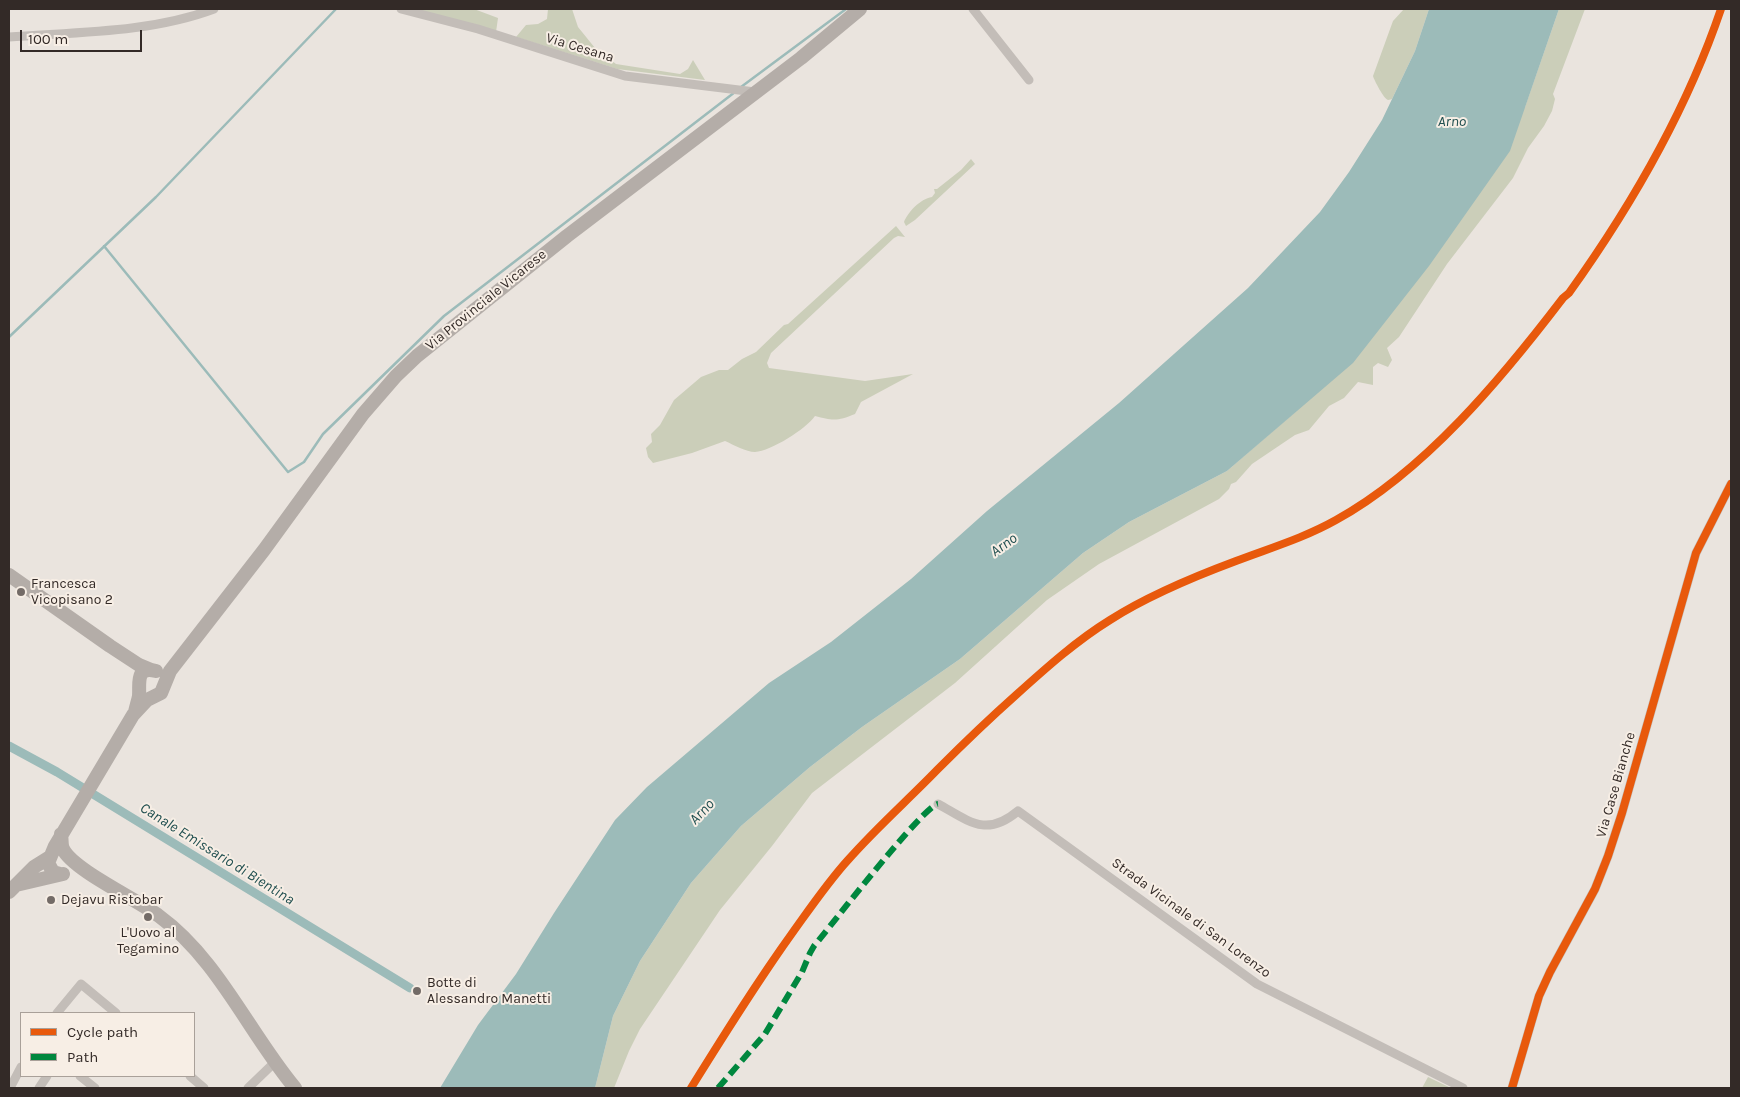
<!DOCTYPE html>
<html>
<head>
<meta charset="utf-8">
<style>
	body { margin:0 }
	#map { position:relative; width:1740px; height:1097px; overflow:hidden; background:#eae4de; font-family:Karla,sans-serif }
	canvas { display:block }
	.frame { position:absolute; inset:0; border:10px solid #332a27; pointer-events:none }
	.legend { position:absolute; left:20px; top:1012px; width:175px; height:65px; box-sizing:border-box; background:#f7eee5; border:1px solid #a9a099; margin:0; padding:6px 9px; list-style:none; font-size:15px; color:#332a27 }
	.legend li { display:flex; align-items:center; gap:10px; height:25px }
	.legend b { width:25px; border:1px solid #a9a099 }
	.scale { position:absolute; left:20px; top:30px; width:122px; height:22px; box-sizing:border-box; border:2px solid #332a27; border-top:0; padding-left:6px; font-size:15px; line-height:18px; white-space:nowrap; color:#332a27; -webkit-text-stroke:4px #f7eee5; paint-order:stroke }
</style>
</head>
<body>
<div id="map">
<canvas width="1740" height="1097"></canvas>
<div class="frame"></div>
<ul class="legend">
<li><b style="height:6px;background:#e8590c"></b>Cycle path</li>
<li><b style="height:6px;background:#00873e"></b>Path</li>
</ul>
<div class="scale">100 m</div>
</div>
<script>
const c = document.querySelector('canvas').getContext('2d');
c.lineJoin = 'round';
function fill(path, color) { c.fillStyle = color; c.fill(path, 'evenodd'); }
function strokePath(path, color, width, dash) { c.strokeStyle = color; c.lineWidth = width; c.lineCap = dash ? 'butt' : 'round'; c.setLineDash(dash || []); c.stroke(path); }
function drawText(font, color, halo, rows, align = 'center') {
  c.font = font + ' Karla,sans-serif'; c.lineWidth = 4; c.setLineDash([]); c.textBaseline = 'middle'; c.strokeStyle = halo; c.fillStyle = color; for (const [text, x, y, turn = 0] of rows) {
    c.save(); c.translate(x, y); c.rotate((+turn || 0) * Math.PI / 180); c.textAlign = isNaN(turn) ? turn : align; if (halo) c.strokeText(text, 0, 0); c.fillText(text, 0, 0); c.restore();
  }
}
const green = new Path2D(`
	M414 9H474L498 18 496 32Z
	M548 9H572L578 27 595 48 616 64 680 74 688 69 693 60 705 80 617 69 516 37 526 25 538 24 547 19Z
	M1404 9H1429L1415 51 1392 99C1391 99 1390 100 1388 100 1384 99 1374 80 1373 76L1393 21Z
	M1559 9H1585L1553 94 1555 99 1552 111 1544 126 1528 148 1513 178 1447 264 1399 337 1387 348 1392 360 1388 367 1378 363 1373 367V385L1358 382 1344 398 1329 406 1309 430 1295 435 1252 464 1236 482 1231 484 1229 489 1219 499 1099 564 1047 600 955 683 812 793 772 846 720 910 640 1029 629 1051 614 1088H595L613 1016 640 961 691 883 741 826 810 767 862 727 960 659 1083 553 1129 522 1227 471 1296 411 1525 107Z
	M971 159 975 164 915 220 906 226 904 222C908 212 920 199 932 197L935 193 934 189H937L961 170Z
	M896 226 905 237 898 236 894 238 771 353 767 363 769 368 865 381 913 374 861 402 855 414C838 421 833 421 815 416 806 429 771 451 755 452 746 452 734 445 725 441L692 453 653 463 648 457 646 448 652 442 651 434 660 425 674 400 701 377 719 370H728L742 359 756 352 784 325 788 324Z
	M1428 1077 1451 1088H1422Z`);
const water = new Path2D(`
	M1429 9H1559L1510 151 1429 266 1353 363 1227 471 1129 522 1083 553 960 659 862 727 810 767 741 826 691 883 640 961 613 1016 595 1088H440L478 1025 516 974 554 913 615 820 647 787 769 683 831 642 911 579 987 511 1119 403 1248 288 1320 212 1349 172 1382 120 1415 51Z`);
const stream = new Path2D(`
	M741 87 846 9
	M104 246 288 472 304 462 323 434 444 316 735 92
	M9 337 156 197 336 9`);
const canal = new Path2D(`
	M9 746 57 772 410 988`);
const street = new Path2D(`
	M401 9 478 29 625 76 755 92
	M973 9 1029 80
	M9 37C76 32 150 33 214 9
	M938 804C969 821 986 838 1018 811L1257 984 1463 1088
	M57 1013 81 984 116 1013
	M80 1076 95 1088
	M190 1076 204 1088
	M10 1088 21 1067
	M39 1088 47 1076
	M248 1088 274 1063
	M1512 1088 1539 996 1550 972 1595 889 1608 856 1622 813 1696 553 1731 484`);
const secondary = new Path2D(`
	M9 575 110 646 139 665 151 670
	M135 712C136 707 138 701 139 696 140 683 135 666 156 671
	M61 834C62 839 61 845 63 849 73 870 138 900 159 916 218 959 249 1033 295 1088
	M60 874 53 872 48 863 55 846 133 715 147 700 161 693 170 671 264 550 363 414 396 376 417 356 567 236 801 58 860 9
	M16 885 63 874
	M9 892 34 867 50 857`);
const quiet = new Path2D(`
	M718 1088 765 1034 802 972 810 953 814 946C830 927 924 805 938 804`);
const cycleway = new Path2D(`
	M691 1088C724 1035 757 982 793 932 811 907 828 882 848 860 876 828 908 800 937 770 963 744 989 719 1016 695 1046 668 1076 641 1110 620 1149 595 1193 577 1236 561 1270 548 1304 538 1336 520 1425 471 1502 378 1563 298L1569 293C1632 205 1686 112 1721 9
	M1512 1088 1539 996 1550 972 1595 889 1608 856 1622 813 1696 553 1731 484`);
const markers = [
	[21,592,5,"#736b67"],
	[51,900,5,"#736b67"],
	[148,917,5,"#736b67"],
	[417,991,5,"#736b67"]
];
const streetNames = [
	["Via Cesana",580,48,17],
	["Via Provinciale Vicarese",486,300,-39],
	["Via Case Bianche",1616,785,-74],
	["Strada Vicinale di San Lorenzo",1191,918,36]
];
const poiNames = [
	["Francesca",31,584],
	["Vicopisano 2",31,600],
	["Dejavu Ristobar",61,900],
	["L'Uovo al",148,933,"center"],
	["Tegamino",148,949,"center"],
	["Botte di",427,983],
	["Alessandro Manetti",427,999]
];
const waterNames = [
	["Arno",1452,122],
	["Arno",1004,545,-35],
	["Arno",702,812,-46],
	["Canale Emissario di Bientina",217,854,32]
];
fill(green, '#cbceb9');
fill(water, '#9cbbb9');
strokePath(stream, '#9cbbb9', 2.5);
strokePath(canal, '#9cbbb9', 9);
strokePath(street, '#c3bdb8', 9);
strokePath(secondary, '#b4ada8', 14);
strokePath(quiet, '#00873e', 6, [12, 6]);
strokePath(cycleway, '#e8590c', 8);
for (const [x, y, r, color] of markers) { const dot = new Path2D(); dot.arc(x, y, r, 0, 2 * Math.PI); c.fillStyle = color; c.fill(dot); strokePath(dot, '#f7eee5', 2); }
drawText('14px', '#332a27', '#f7eee5', streetNames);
drawText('14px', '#332a27', '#f7eee5', poiNames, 'left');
drawText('italic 15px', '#204f50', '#f7eee5', waterNames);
</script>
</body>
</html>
